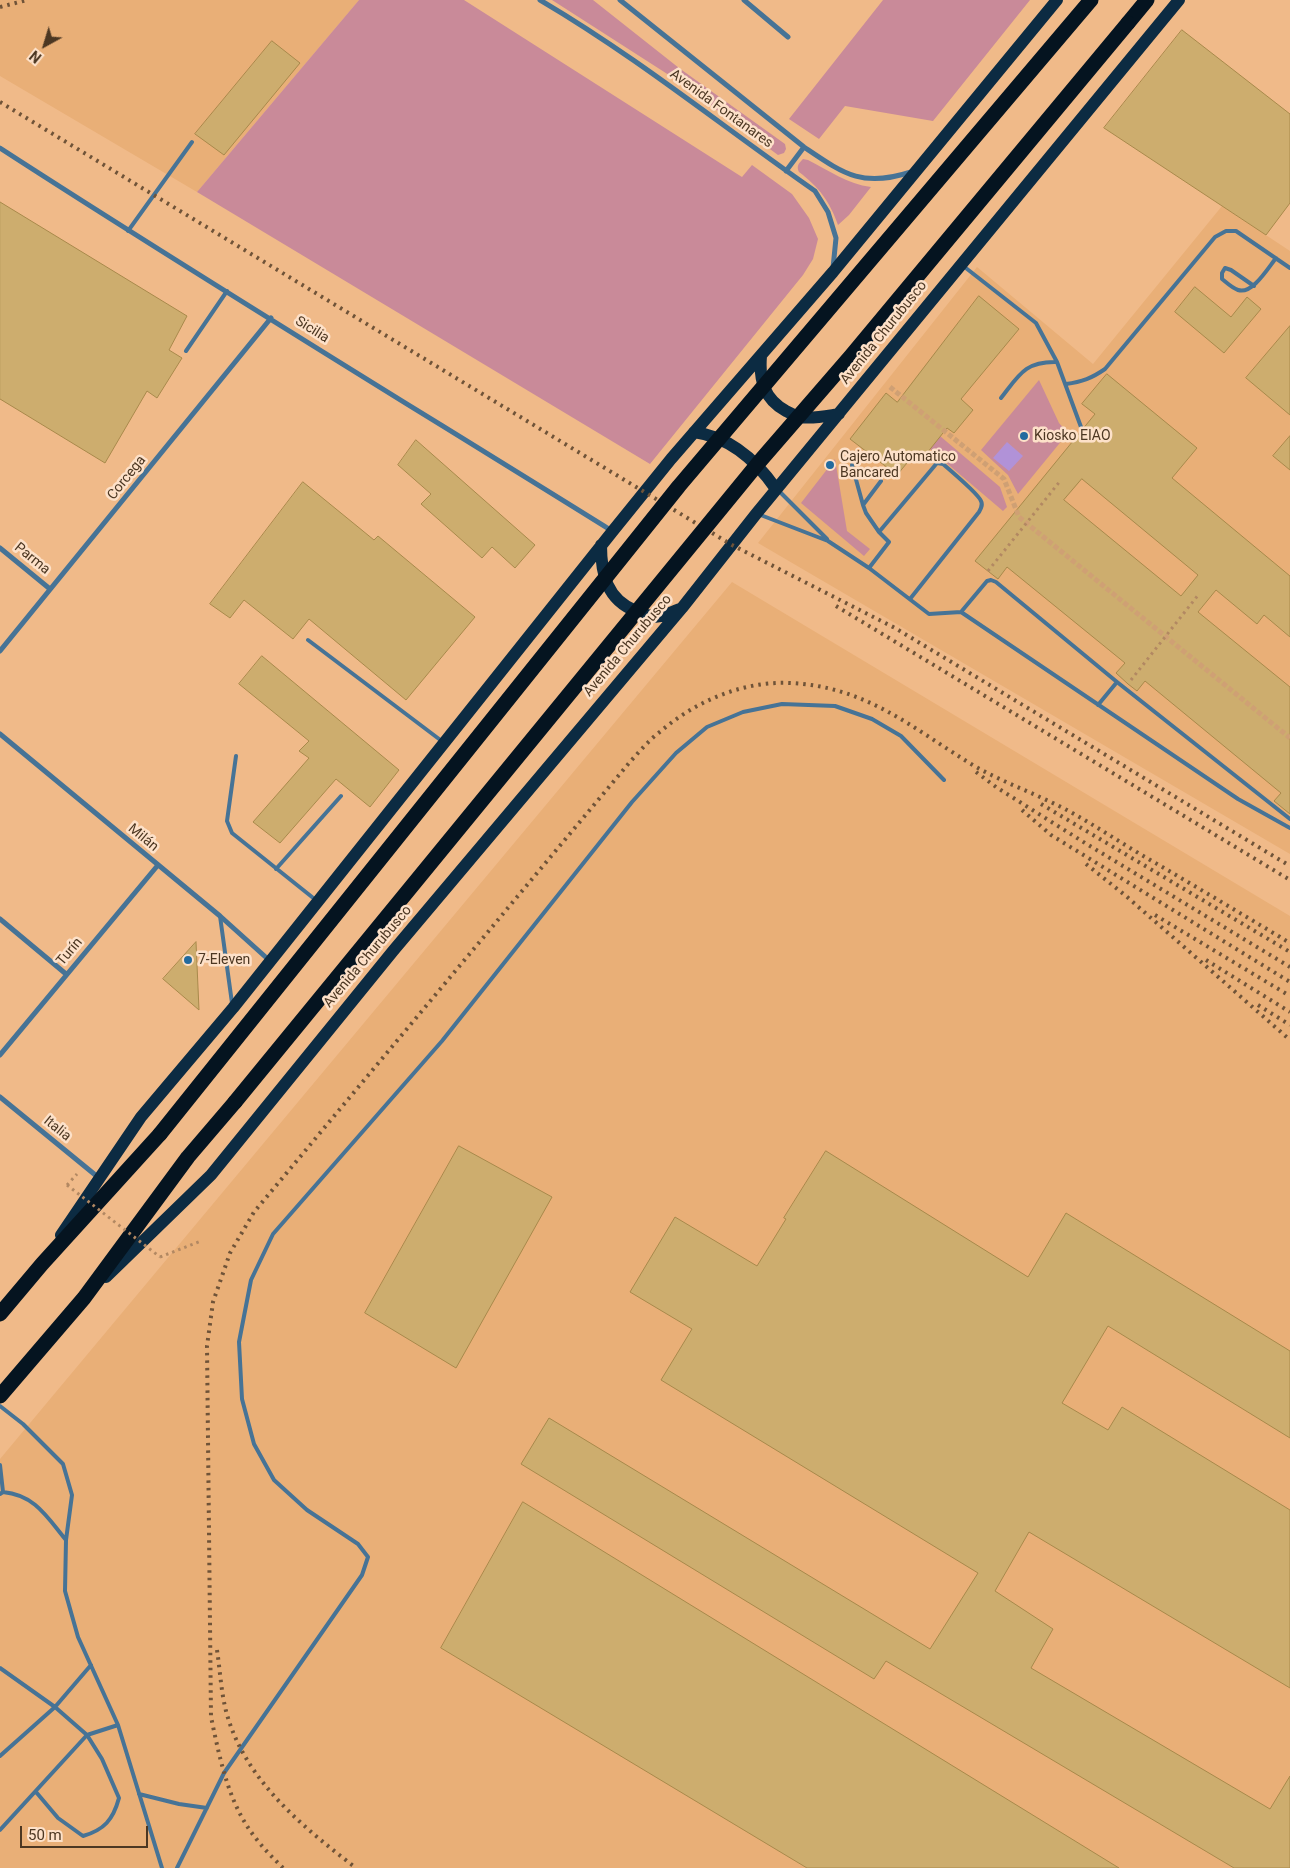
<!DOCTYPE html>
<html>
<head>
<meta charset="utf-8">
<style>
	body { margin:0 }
	#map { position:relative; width:1290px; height:1868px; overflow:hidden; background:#f0ba89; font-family:Roboto,sans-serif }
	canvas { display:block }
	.north { position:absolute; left:20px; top:20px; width:50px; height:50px; -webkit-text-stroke:4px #fde1c9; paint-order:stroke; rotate:219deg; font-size:14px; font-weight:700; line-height:20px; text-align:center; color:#4c3722 }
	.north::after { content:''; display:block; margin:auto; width:18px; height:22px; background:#4c3722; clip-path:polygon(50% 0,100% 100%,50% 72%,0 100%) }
	.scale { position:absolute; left:20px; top:1826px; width:128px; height:22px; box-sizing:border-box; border:2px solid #4c3722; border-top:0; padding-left:6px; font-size:15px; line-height:18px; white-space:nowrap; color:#4c3722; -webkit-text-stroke:4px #fde1c9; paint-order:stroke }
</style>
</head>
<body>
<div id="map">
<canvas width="1290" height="1868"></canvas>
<div class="north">N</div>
<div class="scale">50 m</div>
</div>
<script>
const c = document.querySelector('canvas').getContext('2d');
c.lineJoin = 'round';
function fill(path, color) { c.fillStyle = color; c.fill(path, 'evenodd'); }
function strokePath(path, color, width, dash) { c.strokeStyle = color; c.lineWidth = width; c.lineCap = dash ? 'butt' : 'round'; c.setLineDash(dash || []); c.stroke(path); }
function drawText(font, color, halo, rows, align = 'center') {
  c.font = font + ' Roboto,sans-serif'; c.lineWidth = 5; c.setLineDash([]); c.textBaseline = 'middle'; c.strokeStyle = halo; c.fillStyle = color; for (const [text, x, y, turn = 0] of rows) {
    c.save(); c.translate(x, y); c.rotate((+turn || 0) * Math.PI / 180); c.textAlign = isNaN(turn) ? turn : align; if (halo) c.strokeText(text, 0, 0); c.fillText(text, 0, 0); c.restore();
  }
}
const built = new Path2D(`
	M0 0H359L197 192 0 76Z
	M1222 206 1290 251V854L758 543 977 267 1093 364Z
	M732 582 1290 916V1868H0V1459Z`);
const green = new Path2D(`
	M359 0H464L742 177 752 165 792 194 809 218 818 239 813 259 803 275 650 464 197 192Z
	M552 0H593L679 68 785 144 786 149 784 153 778 155 672 77Z
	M883 0H1030L933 121 845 106 819 139 789 119Z
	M803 159 808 160C830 171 847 184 871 187L849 215 838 225C830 202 819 187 799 172 796 166 799 163 803 159Z
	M1039 380 1059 423 1068 433 1018 494 1008 475 981 450Z
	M940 436 1000 487 1007 507 1003 511 930 449Z
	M835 459 847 531 870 549 864 556 801 503Z`);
const water = new Path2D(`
	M1007 442 1023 456 1009 471 993 458Z`);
const building = new Path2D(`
	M1182 30 1290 114V203L1266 235 1104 128Z
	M272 41 300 63 224 155 195 134Z
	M0 202 187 316 169 350 182 358 157 398 147 391 105 463 0 399Z
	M1195 287 1231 317 1247 297 1261 309 1224 353 1175 312Z
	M979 296 1019 329 961 399 973 410 954 433 947 428 919 463 912 457 897 475 850 439 886 393 897 402Z
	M1290 326V415L1246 378Z
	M1107 374 1197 448 1172 478 1290 576V637L1264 615 1257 624 1216 590 1198 612 1290 687V814L1274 801 1281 793 1145 681 1137 691 1128 684 1116 673 1125 663 1007 567 998 579 975 561 1095 414 1082 404ZM1082 479 1198 575 1181 596 1064 500Z
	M1290 436V470L1273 456Z
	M416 440 535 545 515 568 492 547 482 558 421 504 431 494 398 465Z
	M303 482 374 540 378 536 475 617 406 700 309 619 293 639 244 600 230 618 210 604Z
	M262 656 399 770 370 807 336 779 280 843 253 822 309 758 299 751 309 741 239 684Z
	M196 942 199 1010 163 979Z
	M459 1146 552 1197 456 1368 365 1313Z
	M826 1151 1028 1277 1066 1213 1290 1351V1438L1108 1326 1062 1403 1108 1430 1122 1407 1290 1510V1688L1029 1532 995 1591 1053 1629 1031 1668 1270 1809 1290 1776V1868H1234L886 1661 874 1679 521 1464 549 1418 930 1649 978 1573 661 1380 692 1329 630 1292 675 1217 757 1266 786 1219 784 1218Z
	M523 1502 1119 1868H807L441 1648Z`);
const streetTunnel = new Path2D(`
	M890 387 1004 479 1019 517 1290 738`);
const path = new Path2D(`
	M988 571 1061 480
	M1131 680 1199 594
	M67 1185 77 1174
	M160 1257 201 1241`);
const lane = new Path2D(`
	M128 231 192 142
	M962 265 1036 323 1057 362 1081 427
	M1254 286 1231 270 1225 268 1222 273V279C1227 283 1232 288 1238 290 1252 295 1268 268 1276 258
	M186 351 227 291
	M1066 384C1082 382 1092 378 1105 369L1215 237 1226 231H1236L1290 268
	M1001 398C1019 375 1025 361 1057 362
	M852 465 863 505
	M779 491 827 539
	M758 514 828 541 869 568 929 614 961 612 1238 799 1290 828
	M879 532 866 513 863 505 881 481
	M869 568 889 542 879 532 937 463 943 464C950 470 979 495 981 501 983 505 981 508 979 512L910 599
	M961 612 987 581 991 580 996 582 1117 682 1290 819
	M308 640 443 742
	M1098 705 1117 682
	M236 756 227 821 232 833 317 901
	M276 869 341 796
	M220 916 232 1003
	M0 1406 23 1424 63 1464 72 1495 66 1540 65 1591 78 1637 118 1725 162 1868
	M0 1465 3 1492
	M0 1494 3 1492C35 1495 47 1517 66 1540
	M0 1668 55 1707 87 1735 102 1759 119 1798C113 1820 104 1830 83 1836L58 1818 36 1792
	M0 1756 55 1707 91 1665
	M139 1794 179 1804 207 1808
	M0 1830 87 1735 118 1725
	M177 1868 224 1773 362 1575 368 1557 358 1544 307 1510 274 1480 254 1444 242 1399 239 1342 251 1280 273 1234 442 1041 632 802 676 753 707 727 743 712 782 704 835 706 872 719 901 736 944 780`);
const street = new Path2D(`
	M540 0C637 57 723 127 815 191L828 212 836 238 833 268
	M620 0 804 147C844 174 862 188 911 172
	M744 0 788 37
	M0 148C202 279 408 404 612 531
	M786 171 804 147
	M0 548 50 589
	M0 651 271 318
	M0 734 220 916 270 961
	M0 919 66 974
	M0 1055 158 865
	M0 1097 99 1178`);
const primary = new Path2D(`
	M761 356C759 380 764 399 786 411 791 413 796 417 800 417 813 419 826 416 839 414
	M694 432C730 437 756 460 776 489
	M601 545C601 574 607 600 636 611 645 615 653 618 662 616 668 614 674 611 680 609
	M61 1235 141 1117 233 1008 612 532 671 459 833 272 1057 0
	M106 1277 211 1175 393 951 682 608 756 514 1179 0`);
const highway = new Path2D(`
	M1128 23 1147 0
	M0 1314 42 1264 160 1134
	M0 1396 84 1298 188 1157 235 1102`);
const rail = new Path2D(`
	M0 7 27 0
	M0 102 732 545 895 628 1290 866
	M836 606 1290 880
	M976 772 996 787 1085 843 1290 967
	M1041 804 1290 952
	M1022 810 1051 835 1290 982
	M1086 864 1126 896 1290 1040
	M1155 915 1290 996
	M1206 960 1290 1012
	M1258 1005 1290 1025
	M217 1650C220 1670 221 1691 226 1711 244 1780 303 1827 356 1868
	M283 1868C273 1858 263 1848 254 1836 228 1802 220 1759 211 1717L207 1346 213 1302 230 1253 254 1212 629 763C639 752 649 740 661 731 696 701 743 681 789 683 867 686 913 729 976 767 1005 783 1036 794 1065 809 1091 823 1115 839 1140 854 1190 883 1240 913 1290 943`);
const pathBridge = new Path2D(`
	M67 1185 160 1257`);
const highwayBridge = new Path2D(`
	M235 1102 760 461 851 356 1128 23
	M160 1134 679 486 1091 0`);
const markers = [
	[1024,436,5,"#226b9f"],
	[830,465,5,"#226b9f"],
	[188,960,5,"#226b9f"]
];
const streetNames = [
	["Avenida Fontanares",721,109,36],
	["Sicilia",312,330,32],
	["Avenida Churubusco",884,333,-51],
	["Corcega",127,478,-51],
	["Parma",32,559,39],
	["Avenida Churubusco",628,646,-50],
	["Milán",143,838,40],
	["Turín",70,952,-50],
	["Avenida Churubusco",368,957,-50],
	["Italia",57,1129,39]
];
const poiNames = [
	["Kiosko EIAO",1034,436],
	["Cajero Automatico",840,457],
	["Bancared",840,473],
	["7-Eleven",198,960]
];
fill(built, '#e9af77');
fill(green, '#c98a99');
fill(water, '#b192d8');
fill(building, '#cdad6e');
strokePath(building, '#a8894b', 1);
strokePath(streetTunnel, '#cfa074', 5, [5, 2.5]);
strokePath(path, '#b28862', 3, [2.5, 4]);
strokePath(lane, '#467396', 4);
strokePath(street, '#467396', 5);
strokePath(primary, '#0c2b42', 12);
strokePath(highway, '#051420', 15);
strokePath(rail, '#6f5338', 4, [2.5, 5]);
strokePath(pathBridge, '#b28862', 3, [2.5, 4]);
strokePath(highwayBridge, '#051420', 15);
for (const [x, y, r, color] of markers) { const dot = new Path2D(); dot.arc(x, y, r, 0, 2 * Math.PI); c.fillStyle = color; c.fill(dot); strokePath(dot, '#fde1c9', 2); }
drawText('14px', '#4c3722', '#fde1c9', streetNames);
drawText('14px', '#4c3722', '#fde1c9', poiNames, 'left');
</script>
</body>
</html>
